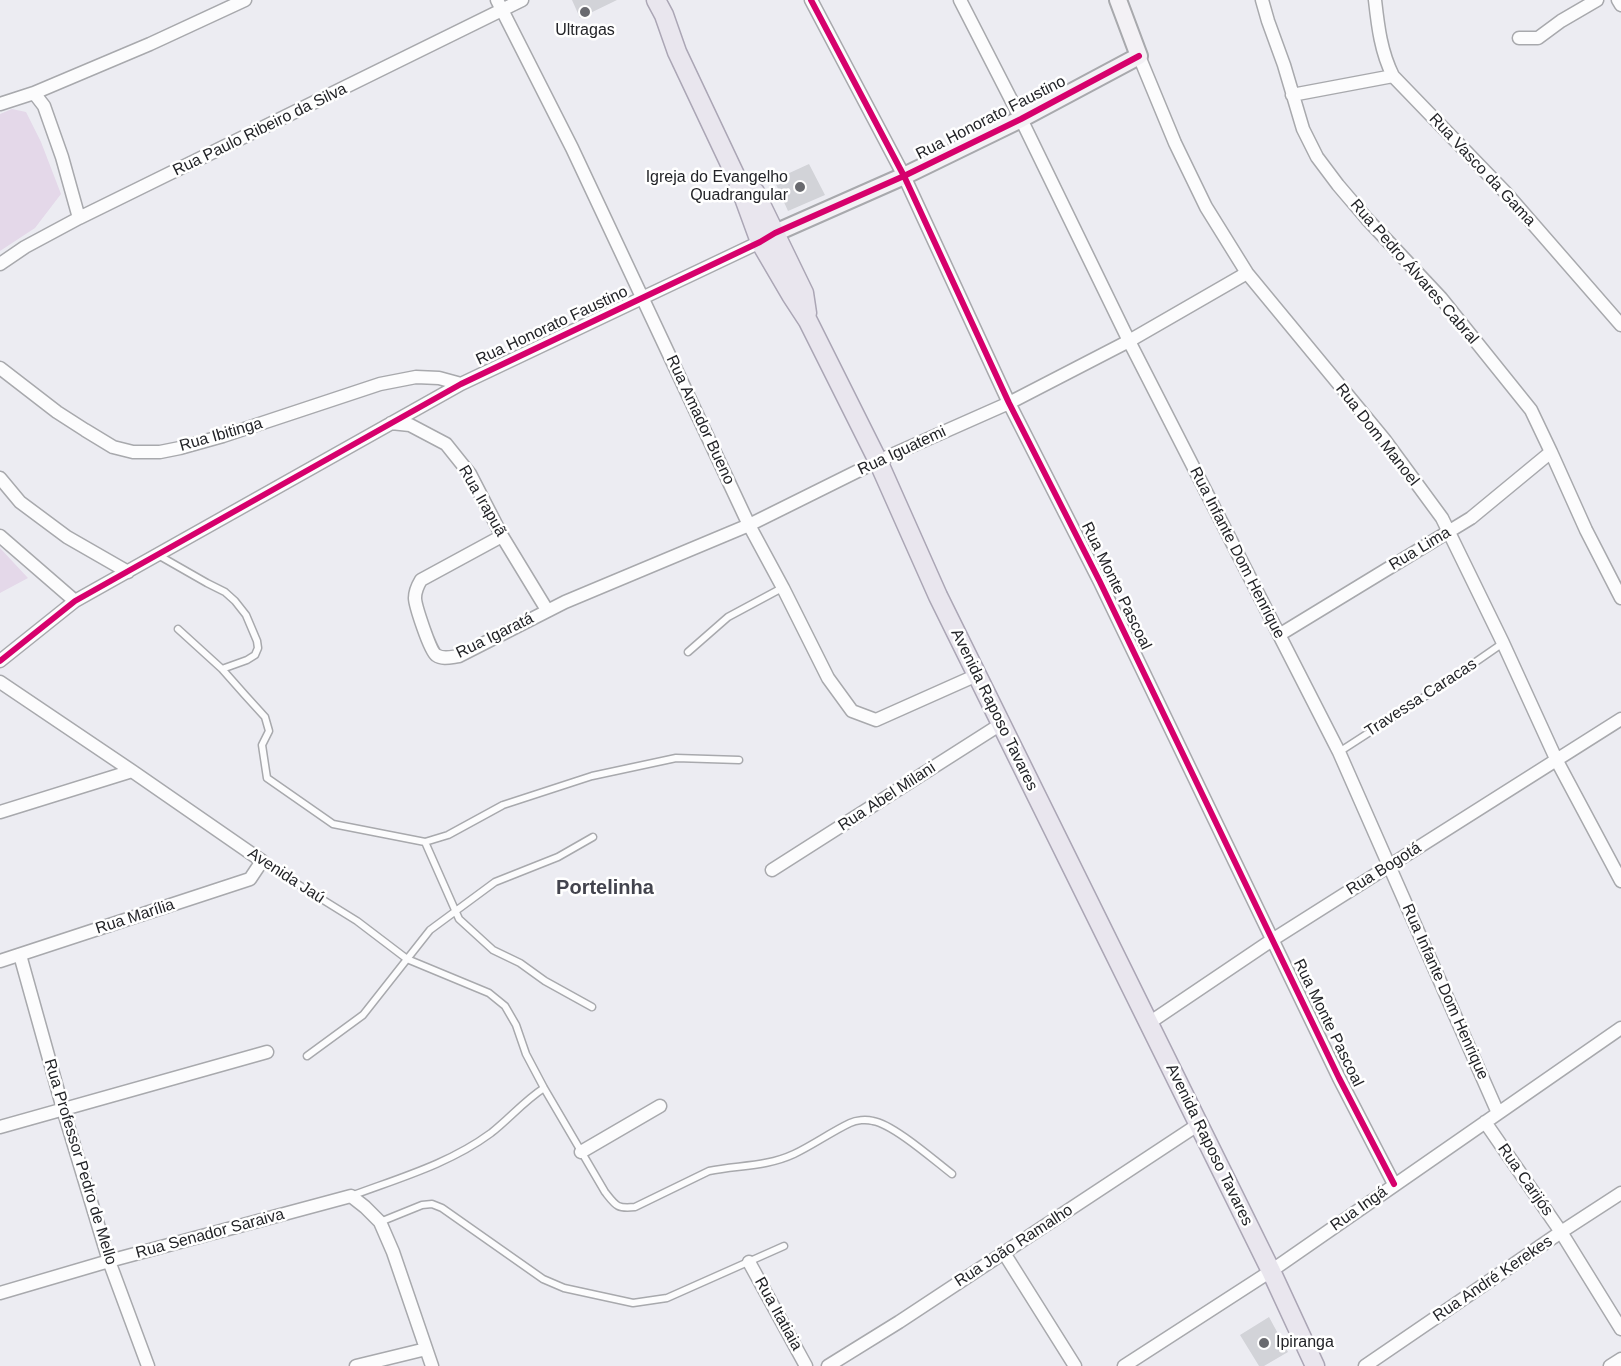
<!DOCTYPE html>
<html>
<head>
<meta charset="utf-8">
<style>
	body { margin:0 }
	canvas { display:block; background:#ececf2 }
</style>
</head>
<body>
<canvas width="1621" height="1366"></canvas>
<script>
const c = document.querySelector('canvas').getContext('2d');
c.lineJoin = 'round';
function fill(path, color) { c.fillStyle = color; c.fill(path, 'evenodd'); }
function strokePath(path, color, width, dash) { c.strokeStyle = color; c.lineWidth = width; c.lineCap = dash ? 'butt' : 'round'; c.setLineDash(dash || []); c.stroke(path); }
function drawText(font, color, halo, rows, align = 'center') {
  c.font = font + ' Arial,sans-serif'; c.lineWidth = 5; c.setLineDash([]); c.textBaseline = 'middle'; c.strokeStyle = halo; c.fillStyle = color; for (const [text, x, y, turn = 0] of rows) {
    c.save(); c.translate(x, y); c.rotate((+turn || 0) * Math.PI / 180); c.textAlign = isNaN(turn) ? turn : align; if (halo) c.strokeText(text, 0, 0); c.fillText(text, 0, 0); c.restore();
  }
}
const green = new Path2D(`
	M12 109 26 112 41 142 61 194 35 228 0 251V114Z
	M0 548 28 578 0 593Z`);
const building = new Path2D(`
	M572 0H617L580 18Z
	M809 164 825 195 788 211 774 180Z
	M1269 1317 1288 1352 1264 1366H1259L1240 1335Z`);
const lane = new Path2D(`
	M158 555 207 583 225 592 235 601 246 615 257 641 258 648 255 655 247 660 222 669
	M178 629 222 669 245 695 265 717 269 731 262 745 267 778 333 824 425 842 448 835 503 805 592 776 676 758 739 760
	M688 652 728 617 782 588
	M1339 752 1438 688 1503 643
	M425 842 459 919 493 950 520 963 545 981 592 1007
	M262 862 357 921 407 959 489 993 505 1006 516 1025 526 1054 544 1088 605 1192C616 1206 617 1209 635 1207L709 1171C738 1165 766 1167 794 1154 813 1145 831 1132 850 1123 856 1120 866 1119 873 1121 893 1124 935 1161 952 1174
	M307 1056 363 1015 430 930 495 882 558 857 593 837
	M351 1196C399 1178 449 1164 491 1133 509 1119 524 1101 544 1088
	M380 1222 422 1205 432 1204 442 1208 543 1279 564 1288 633 1303 667 1298 784 1246`);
const street = new Path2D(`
	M497 0 572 148 749 525 783 588 828 678 852 711 876 720 977 675
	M811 0 904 176 1009 403 1100 582 1339 1078 1394 1184
	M960 0 1021 119 1129 341 1339 752 1498 1113
	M1262 0 1268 21 1284 65 1303 129 1317 157 1338 185 1367 219 1441 298 1531 410 1551 452 1586 530 1621 598
	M1375 0C1378 27 1381 52 1393 76L1506 193 1621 325
	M1618 0 1621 5
	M1519 38H1538L1561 21 1597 0
	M1139 56 1175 143 1206 207 1247 273 1384 439 1442 518 1503 643 1557 761 1621 881
	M34 93 44 106 62 157 79 218
	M1292 95 1393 76
	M0 104 34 93 150 44 245 0
	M0 264 25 247 79 218 522 0
	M0 368 57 412 85 430 113 447 133 452H160L180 448 223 436 380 384 416 377 439 378 461 384
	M391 423 410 425 446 444 470 474 502 536 547 610
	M0 478 20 502 67 537 128 572
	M0 536 75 601
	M502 536 421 580C418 585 415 591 415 598 415 605 430 651 436 655 443 660 451 657 459 656L565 602 749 525 878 461 1009 403 1129 341 1247 273
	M1279 635 1471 518 1551 452
	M0 661 75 601 461 384 760 242
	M0 682 132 771 262 861 250 879 0 961
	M0 812 132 771
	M772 870 1001 724
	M20 955 63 1109 109 1261 148 1366
	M1149 1023 1272 940 1621 719
	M1485 1122 1561 1232 1621 1329
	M0 1127 267 1052
	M581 1152 660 1106
	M1004 1253 1075 1366
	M749 1262 806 1366
	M0 1293 109 1261 351 1196 365 1207 380 1222 393 1252 432 1366
	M356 1366 426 1349
	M828 1366 899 1322 1199 1124
	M1124 1366 1271 1271 1621 1028
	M1365 1366 1561 1232 1621 1193
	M1610 1366 1621 1359`);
const secondary = new Path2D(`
	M765 239 775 233 904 176 1021 119 1139 56 1118 0`);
const primary = new Path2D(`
	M656 0 664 15 677 52 737 179 760 242 791 295 808 321 878 461 938 596 1271 1271 1315 1366
	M739 180 755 192 804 293 807 313`);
const cycleway = new Path2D(`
	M811 0 904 176 1009 403 1100 582 1339 1078 1394 1184
	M0 661 75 601 461 384 760 242 775 233 904 176 1021 119 1139 56`);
const markers = [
	[585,12,6,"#696a6f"],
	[800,187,6,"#696a6f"],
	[1264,1343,6,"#696a6f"]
];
const poiNames = [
	["Ultragas",585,31],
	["Igreja do Evangelho",788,178,"right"],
	["Quadrangular",788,196,"right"],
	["Ipiranga",1276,1343,"left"]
];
const streetNames = [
	["Rua Honorato Faustino",991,118,-27],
	["Rua Paulo Ribeiro da Silva",260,130,-26],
	["Rua Vasco da Gama",1482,170,47],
	["Rua Pedro Álvares Cabral",1414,272,49],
	["Rua Honorato Faustino",552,326,-25],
	["Rua Amador Bueno",700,420,65],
	["Rua Ibitinga",221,435,-16],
	["Rua Dom Manoel",1377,435,52],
	["Rua Iguatemi",902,451,-25],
	["Rua Irapuã",482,501,60],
	["Rua Lima",1420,549,-31],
	["Rua Infante Dom Henrique",1237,553,63],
	["Rua Monte Pascoal",1116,586,64],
	["Rua Igaratá",495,636,-26],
	["Travessa Caracas",1421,698,-33],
	["Avenida Raposo Tavares",994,710,64],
	["Rua Abel Milani",887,797,-33],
	["Rua Bogotá",1384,869,-32],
	["Avenida Jaú",286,876,33],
	["Rua Marília",135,917,-18],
	["Rua Infante Dom Henrique",1445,992,66],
	["Rua Monte Pascoal",1328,1023,64],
	["Avenida Raposo Tavares",1209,1145,64],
	["Rua Professor Pedro de Mello",80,1162,73],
	["Rua Carijós",1525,1180,55],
	["Rua Ingá",1359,1209,-35],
	["Rua Senador Saraiva",210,1234,-15],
	["Rua João Ramalho",1014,1246,-33],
	["Rua André Kerekes",1493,1279,-34],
	["Rua Itatiaia",778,1314,61]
];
const quarterNames = [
	["Portelinha",605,888]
];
fill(green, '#e4d8e9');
fill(building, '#d2d3d8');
strokePath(lane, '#a8a9ad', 9);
strokePath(street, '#a8a9ad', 15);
strokePath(secondary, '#a8a9ad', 20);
strokePath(primary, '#aba6b5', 21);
strokePath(lane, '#fcfcfd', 6);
strokePath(street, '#fcfcfd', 12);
strokePath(secondary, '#f3f1f5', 16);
strokePath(primary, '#e9e6ee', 18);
strokePath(cycleway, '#d6006c', 6);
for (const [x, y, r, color] of markers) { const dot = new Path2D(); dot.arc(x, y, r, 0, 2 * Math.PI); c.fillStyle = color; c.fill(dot); strokePath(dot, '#fff', 2); }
drawText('16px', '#232428', '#fff', poiNames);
drawText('16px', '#232428', '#fff', streetNames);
drawText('bold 20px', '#43444e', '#fff', quarterNames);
</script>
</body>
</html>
